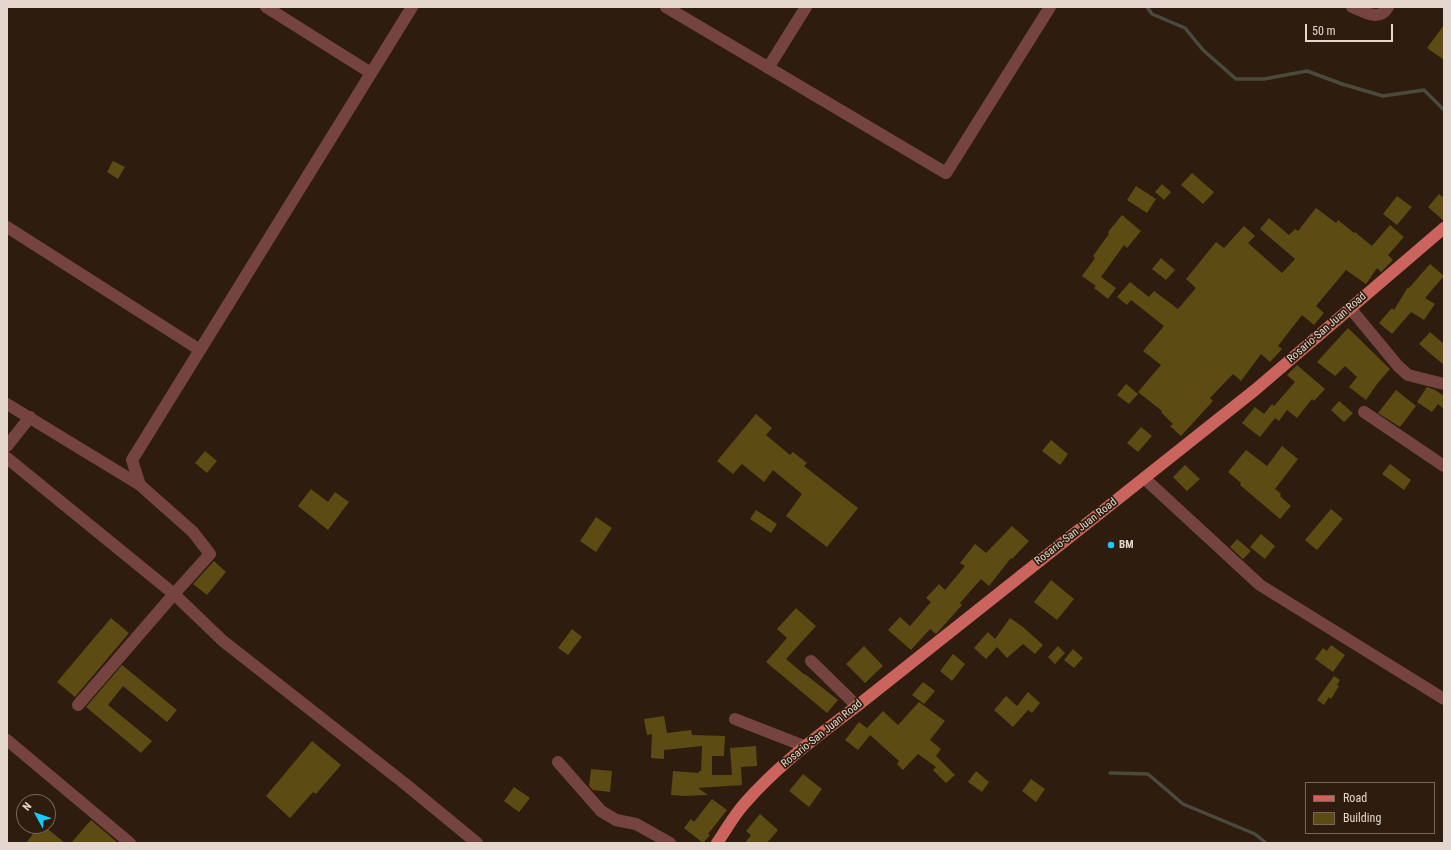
<!DOCTYPE html>
<html>
<head>
<meta charset="utf-8">
<style>
	body { margin:0 }
	#map { position:relative; width:1451px; height:850px; overflow:hidden; background:#2e1d0f; font-family:"Roboto Condensed",sans-serif }
	canvas { display:block }
	.frame { position:absolute; inset:0; border:8px solid #e3d7ce; pointer-events:none }
	.legend { position:absolute; left:1305px; top:782px; width:130px; height:52px; box-sizing:border-box; background:#2e1d0f; border:1px solid #76675b; margin:0; padding:5px 7px; list-style:none; font-size:12px; color:#e3d7ce }
	.legend li { display:flex; align-items:center; gap:8px; height:20px }
	.legend b { width:20px; border:1px solid #76675b }
	.north { position:absolute; left:16px; top:794px; width:40px; height:40px; box-sizing:border-box; background:#2e1d0f; border:1px solid #76675b; border-radius:50%; rotate:310deg; font-size:11px; font-weight:700; line-height:16px; text-align:center; color:#e3d7ce }
	.north::after { content:''; display:block; margin:auto; width:14px; height:18px; background:#1acafc; clip-path:polygon(50% 0,100% 100%,50% 72%,0 100%) }
	.scale { position:absolute; left:1305px; top:24px; width:88px; height:18px; box-sizing:border-box; border:2px solid #e3d7ce; border-top:0; padding-left:5px; font-size:12px; line-height:14px; white-space:nowrap; color:#e3d7ce; -webkit-text-stroke:3px #2e1d0f; paint-order:stroke }
</style>
</head>
<body>
<div id="map">
<canvas width="1451" height="850"></canvas>
<div class="frame"></div>
<ul class="legend">
<li><b style="height:5px;background:#ca645d"></b>Road</li>
<li><b style="height:11px;background:#5c4b13"></b>Building</li>
</ul>
<div class="north">N</div>
<div class="scale">50 m</div>
</div>
<script>
const c = document.querySelector('canvas').getContext('2d');
c.lineJoin = 'round';
function strokePath(path, color, width, dash) { c.strokeStyle = color; c.lineWidth = width; c.lineCap = dash ? 'butt' : 'round'; c.setLineDash(dash || []); c.stroke(path); }
function fill(path, color) { c.fillStyle = color; c.fill(path, 'evenodd'); }
function drawText(font, color, halo, rows, align = 'center') {
  c.font = font + ' "Roboto Condensed",sans-serif'; c.lineWidth = 3.5; c.setLineDash([]); c.textBaseline = 'middle'; c.strokeStyle = halo; c.fillStyle = color; for (const [text, x, y, turn = 0] of rows) {
    c.save(); c.translate(x, y); c.rotate((+turn || 0) * Math.PI / 180); c.textAlign = isNaN(turn) ? turn : align; if (halo) c.strokeText(text, 0, 0); c.fillText(text, 0, 0); c.restore();
  }
}
const stream = new Path2D(`
	M1147 7 1152 14 1185 28 1203 50 1236 79H1264L1307 71 1342 84 1383 96 1424 90 1444 110
	M1110 773 1148 774 1183 804 1255 834 1266 843`);
const building = new Path2D(`
	M1444 25V60L1427 48Z
	M113 161 125 167 118 179 107 172Z
	M1192 173 1214 192 1203 204 1181 185Z
	M1162 184 1171 192 1164 200 1155 192Z
	M1136 186 1156 199 1147 213 1127 200Z
	M1439 194 1444 198V221L1428 207Z
	M1397 196 1412 207 1397 225 1383 214Z
	M1316 208 1336 223 1338 220 1354 233 1355 232 1372 246 1390 225 1404 237 1388 255 1393 260 1381 272 1377 268 1366 284 1346 270 1316 306 1324 313 1314 325 1302 315 1278 346 1282 349 1270 362 1261 354 1241 381 1233 374 1210 398 1213 401 1181 436 1170 426 1173 424 1161 412 1162 411 1138 392 1161 365 1143 351 1164 326 1131 300 1127 305 1117 297 1130 282 1149 297 1154 291 1178 309 1196 288 1186 279 1216 242 1224 248 1244 226 1255 236 1248 243 1282 273 1295 259 1260 229 1269 218 1289 235 1295 229 1298 231Z
	M1122 215 1141 231 1127 248 1124 245 1101 277 1116 288 1108 299 1094 288 1096 286 1082 276 1095 258 1093 256 1109 234 1108 232Z
	M1161 258 1175 270 1166 280 1152 269Z
	M1430 264 1444 276 1425 298 1435 304 1424 320 1411 312 1392 334 1379 323 1392 308 1394 310 1408 287 1409 288Z
	M1348 328 1390 369 1377 384 1366 400 1349 387 1357 377 1345 366 1335 376 1317 362Z
	M1430 332 1444 344V365L1419 344Z
	M1297 365 1325 389 1314 401 1312 399 1297 418 1287 410 1279 421 1275 418 1260 437 1242 423 1255 407 1264 414 1272 404 1274 406 1295 382 1287 375Z
	M1126 384 1138 394 1129 404 1117 395Z
	M1427 387 1435 390 1444 396V409L1438 404 1432 412 1417 402Z
	M1396 390 1416 406 1400 427 1378 413Z
	M1339 401 1353 413 1344 422 1331 410Z
	M756 414 772 428 766 435 790 455 793 452 807 463 804 466 858 508 827 547 786 516 802 494 773 470 764 482 742 464 733 474 717 461Z
	M1141 427 1152 436 1138 452 1127 443Z
	M1051 440 1068 454 1060 465 1042 451Z
	M1282 446 1298 459 1275 489 1281 494 1280 496 1291 506 1280 519 1240 485 1241 483 1228 472 1246 450 1267 466Z
	M205 451 217 461 207 473 195 463Z
	M1390 464 1411 480 1404 490 1382 474Z
	M1185 465 1200 479 1187 491 1173 477Z
	M311 489 328 502 335 492 349 502 328 530 298 506Z
	M1331 509 1343 519 1317 550 1305 540Z
	M756 510 777 524 771 533 750 519Z
	M596 517 612 528 596 552 580 541Z
	M1012 526 1029 541 1012 559 1011 558 989 586 981 579 960 603 962 605 937 633 936 634 930 629 911 650 888 630 900 617 910 626 931 602 926 598 939 584 945 590 965 566 960 563 975 544 986 553Z
	M1261 534 1275 546 1265 559 1250 547Z
	M1237 539 1251 551 1243 559 1230 547Z
	M214 561 226 572 207 595 193 584Z
	M1051 580 1074 599 1057 620 1034 602Z
	M796 608 816 626 786 659 805 675V674L838 700 827 713 766 662 787 638 777 629Z
	M111 618 129 633 75 697 57 682Z
	M1010 618 1023 627 1043 645 1035 654 1023 644 1007 658 997 647 986 659 974 648 988 632 995 639Z
	M572 629 582 637 568 655 558 648Z
	M1331 645 1345 655 1333 672 1315 659 1323 648 1327 651Z
	M864 646 883 666 865 683 846 664Z
	M1058 646 1065 653 1055 664 1048 657Z
	M1073 649 1083 658 1074 668 1064 660Z
	M953 654 965 664 952 681 940 671Z
	M122 665 177 710 167 722 123 686 108 705 152 741 141 753 86 707Z
	M1334 676 1340 680 1337 685 1339 686 1331 699 1329 697 1324 705 1317 700Z
	M923 682 935 691 924 704 912 695Z
	M1028 692 1040 703 1032 713 1028 710 1013 727 994 710 1006 696 1017 706Z
	M919 702 945 721 930 740 941 749 936 756 955 775 946 783 933 770 936 767 918 754 903 770 897 764 899 761 870 735 858 750 845 740 859 722 867 728 883 711 898 725Z
	M664 716 667 733 691 730 692 735 725 736 724 756H712V775H732L730 748 756 746 757 766 741 767 742 785 698 788 708 795 684 796 671 795 673 771 699 773V771H701L702 746 664 750V759L651 758 652 734 647 735 644 719Z
	M312 741 341 765 316 794 313 792 290 818 266 796Z
	M591 769 612 771 610 792 593 790 589 786Z
	M976 771 989 782 982 792 968 782Z
	M803 774 822 789 809 807 789 791Z
	M1031 779 1045 789 1036 802 1022 791Z
	M514 787 530 798 519 812 504 801Z
	M712 799 727 810 708 834 710 835 703 843 684 828 691 819 694 822Z
	M760 814 778 830 767 843H745L751 835 746 831Z
	M91 820 118 843H71Z
	M39 826H44L65 843H26Z`);
const minor = new Path2D(`
	M266 7 371 73
	M412 7 132 460 140 485 193 532 210 554 174 594 223 641 404 783 477 843
	M666 7 946 173 1050 7
	M1352 7C1364 12 1380 22 1388 7
	M768 68 806 7
	M7 227 200 350
	M1350 308 1398 366 1408 375 1444 384
	M7 404 140 485
	M1364 412 1444 466
	M7 446 30 417
	M7 458 174 594 78 705
	M1144 478 1260 585 1444 699
	M811 661 857 706
	M735 719 804 746
	M7 740 130 843
	M558 762 601 811 616 820 636 824 670 843`);
const major = new Path2D(`
	M717 843C726 830 734 815 745 803 778 765 818 736 857 706L1255 390 1444 228`);
const markers = [
	[1111,545,4,"#1acafc"]
];
const streetNames = [
	["Rosario-San Juan Road",1327,328,-41],
	["Rosario-San Juan Road",1076,532,-38],
	["Rosario-San Juan Road",822,734,-39]
];
const poiNames = [
	["BM",1119,545]
];
strokePath(stream, '#4a4a3e', 3.5);
fill(building, '#5c4b13');
strokePath(minor, '#764440', 12);
strokePath(major, '#ca645d', 12);
for (const [x, y, r, color] of markers) { const dot = new Path2D(); dot.arc(x, y, r, 0, 2 * Math.PI); c.fillStyle = color; c.fill(dot); strokePath(dot, '#2e1d0f', 1.5); }
drawText('11px', '#e3d7ce', '#2e1d0f', streetNames);
drawText('bold 11px', '#e3d7ce', '#2e1d0f', poiNames, 'left');
</script>
</body>
</html>
